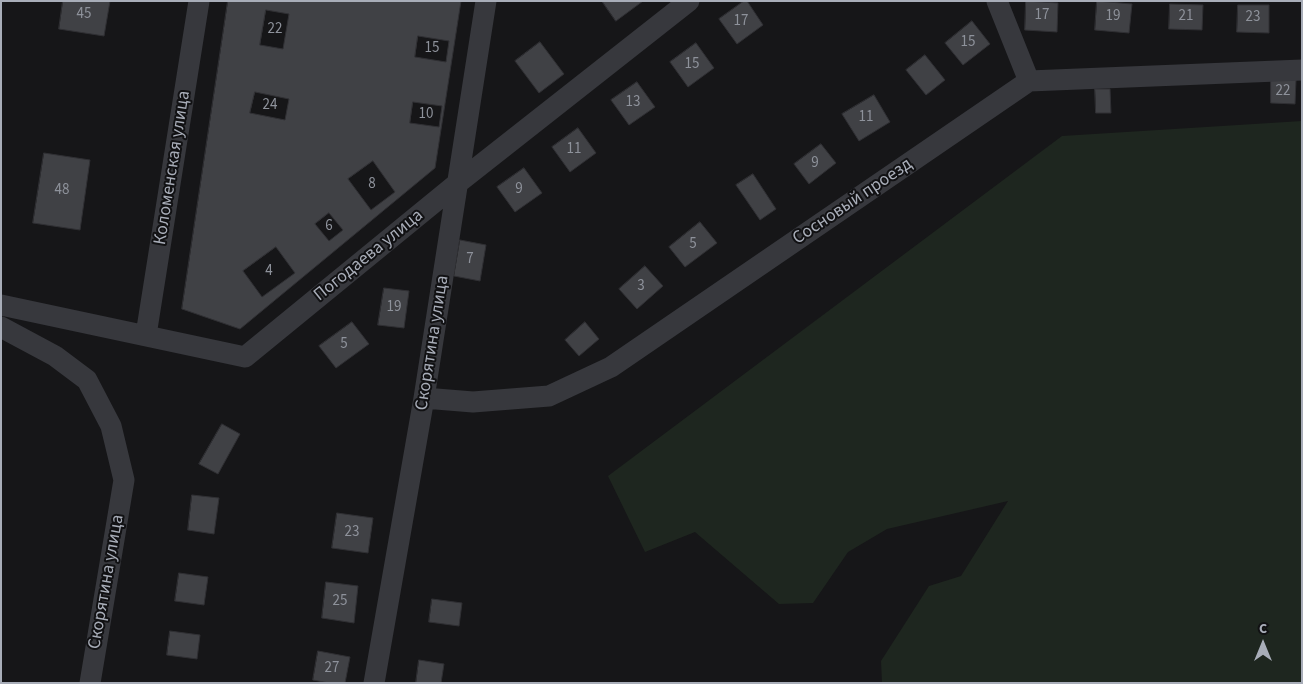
<!DOCTYPE html>
<html>
<head>
<meta charset="utf-8">
<style>
	body { margin:0 }
	#map { position:relative; width:1303px; height:684px; overflow:hidden; background:#161618; font-family:"Source Sans 3",sans-serif }
	canvas { display:block }
	.frame { position:absolute; inset:0; border:2px solid #a8adb8; pointer-events:none }
	.north { position:absolute; left:1238px; top:619px; width:50px; height:50px; -webkit-text-stroke:4px #111113; paint-order:stroke; rotate:0deg; font-size:14px; font-weight:700; line-height:20px; text-align:center; color:#a8adb8 }
	.north::after { content:''; display:block; margin:auto; width:18px; height:22px; background:#a8adb8; clip-path:polygon(50% 0,100% 100%,50% 72%,0 100%) }
</style>
</head>
<body>
<div id="map">
<canvas width="1303" height="684"></canvas>
<div class="frame"></div>
<div class="north">С</div>
</div>
<script>
const c = document.querySelector('canvas').getContext('2d');
c.lineJoin = 'round';
function fill(path, color) { c.fillStyle = color; c.fill(path, 'evenodd'); }
function strokePath(path, color, width, dash) { c.strokeStyle = color; c.lineWidth = width; c.lineCap = dash ? 'butt' : 'round'; c.setLineDash(dash || []); c.stroke(path); }
function drawText(font, color, halo, rows, align = 'center') {
  c.font = font + ' "Source Sans 3",sans-serif'; c.lineWidth = 4; c.setLineDash([]); c.textBaseline = 'middle'; c.strokeStyle = halo; c.fillStyle = color; for (const [text, x, y, turn = 0] of rows) {
    c.save(); c.translate(x, y); c.rotate((+turn || 0) * Math.PI / 180); c.textAlign = isNaN(turn) ? turn : align; if (halo) c.strokeText(text, 0, 0); c.fillText(text, 0, 0); c.restore();
  }
}
const green = new Path2D(`
	M1302 121V683H882L881 661 929 586 961 576 1008 501 887 529 848 552 813 603 779 604 695 532 645 552 608 476 1062 136Z`);
const building = new Path2D(`
	M63 1H110L104 36 59 29Z
	M228 1H461L435 168 240 329 182 309Z
	M602 1H643L616 21Z
	M744 1H747L763 25 737 44 719 19Z
	M1026 1 1058 3 1057 32 1025 30Z
	M1097 1 1132 4 1129 33 1095 30Z
	M1170 4 1203 5 1202 30 1169 29Z
	M1238 5H1269V33L1237 32Z
	M266 10 289 14 283 49 260 45Z
	M972 21 990 44 963 65 945 43Z
	M418 36 449 41 446 62 415 57Z
	M540 42 564 74 539 93 515 61Z
	M696 43 714 68 688 87 670 62Z
	M925 55 945 80 926 95 906 70Z
	M1271 80H1296L1295 104 1271 103Z
	M637 82 655 107 629 125 611 100Z
	M1095 89H1110L1111 113H1096Z
	M255 92 289 99 285 120 250 113Z
	M874 95 890 122 859 141 842 114Z
	M413 102 442 106 439 127 410 123Z
	M578 128 596 153 570 172 552 147Z
	M821 144 836 163 809 184 794 164Z
	M44 153 90 160 80 230 33 223Z
	M373 161 395 192 371 210 348 179Z
	M524 168 542 193 515 212 497 187Z
	M753 174 776 209 760 220 736 185Z
	M329 213 343 230 329 241 315 224Z
	M700 222 717 243 685 267 669 247Z
	M460 240 486 245 480 281 454 276Z
	M276 247 295 273 262 297 243 271Z
	M645 266 663 286 637 309 619 289Z
	M384 288 409 291 404 328 378 325Z
	M352 322 369 344 336 368 319 346Z
	M585 322 599 339 579 356 565 340Z
	M222 424 240 434 218 474 199 464Z
	M192 495 219 498 214 534 188 530Z
	M337 513 373 518 368 553 332 548Z
	M179 573 208 577 204 605 175 601Z
	M326 582 358 586 354 623 322 618Z
	M432 599 462 603 459 626 429 622Z
	M170 631 200 635 197 659 167 655Z
	M318 651 350 657 345 683H329L313 680Z
	M419 660 444 664 441 683H416Z`);
const minor = new Path2D(`
	M997 1 1029 81
	M1 305 245 357 459 182 689 1
	M1 327 55 356 87 380 111 426 124 480 90 683
	M146 335 199 1
	M424 398 473 402 549 396 611 367 1029 81 1302 70
	M374 683 424 398 486 1`);
const numberNames = [
	["45",84,15],
	["17",1042,16],
	["19",1113,17],
	["21",1186,17],
	["23",1253,18],
	["17",741,22],
	["22",275,30],
	["15",968,43],
	["15",432,49],
	["15",692,65],
	["22",1283,92],
	["13",633,103],
	["24",270,106],
	["10",426,115],
	["11",866,118],
	["11",574,150],
	["9",815,164],
	["8",372,185],
	["9",519,190],
	["48",62,191],
	["6",329,227],
	["5",693,245],
	["7",470,260],
	["4",269,272],
	["3",641,287],
	["19",394,308],
	["5",344,345],
	["23",352,533],
	["25",340,602],
	["27",332,669]
];
const streetNames = [
	["Коломенская улица",173,168,-81],
	["Сосновый проезд",853,202,-34],
	["Погодаева улица",369,256,-39],
	["Скорятина улица",433,343,-81],
	["Скорятина улица",107,582,-80]
];
fill(green, '#1e261f');
fill(building, '#404145');
strokePath(building, '#303034', 1);
strokePath(minor, '#37383d', 21);
drawText('15px', '#8e929b', null, numberNames);
drawText('18px', '#a8adb8', '#111113', streetNames);
</script>
</body>
</html>
